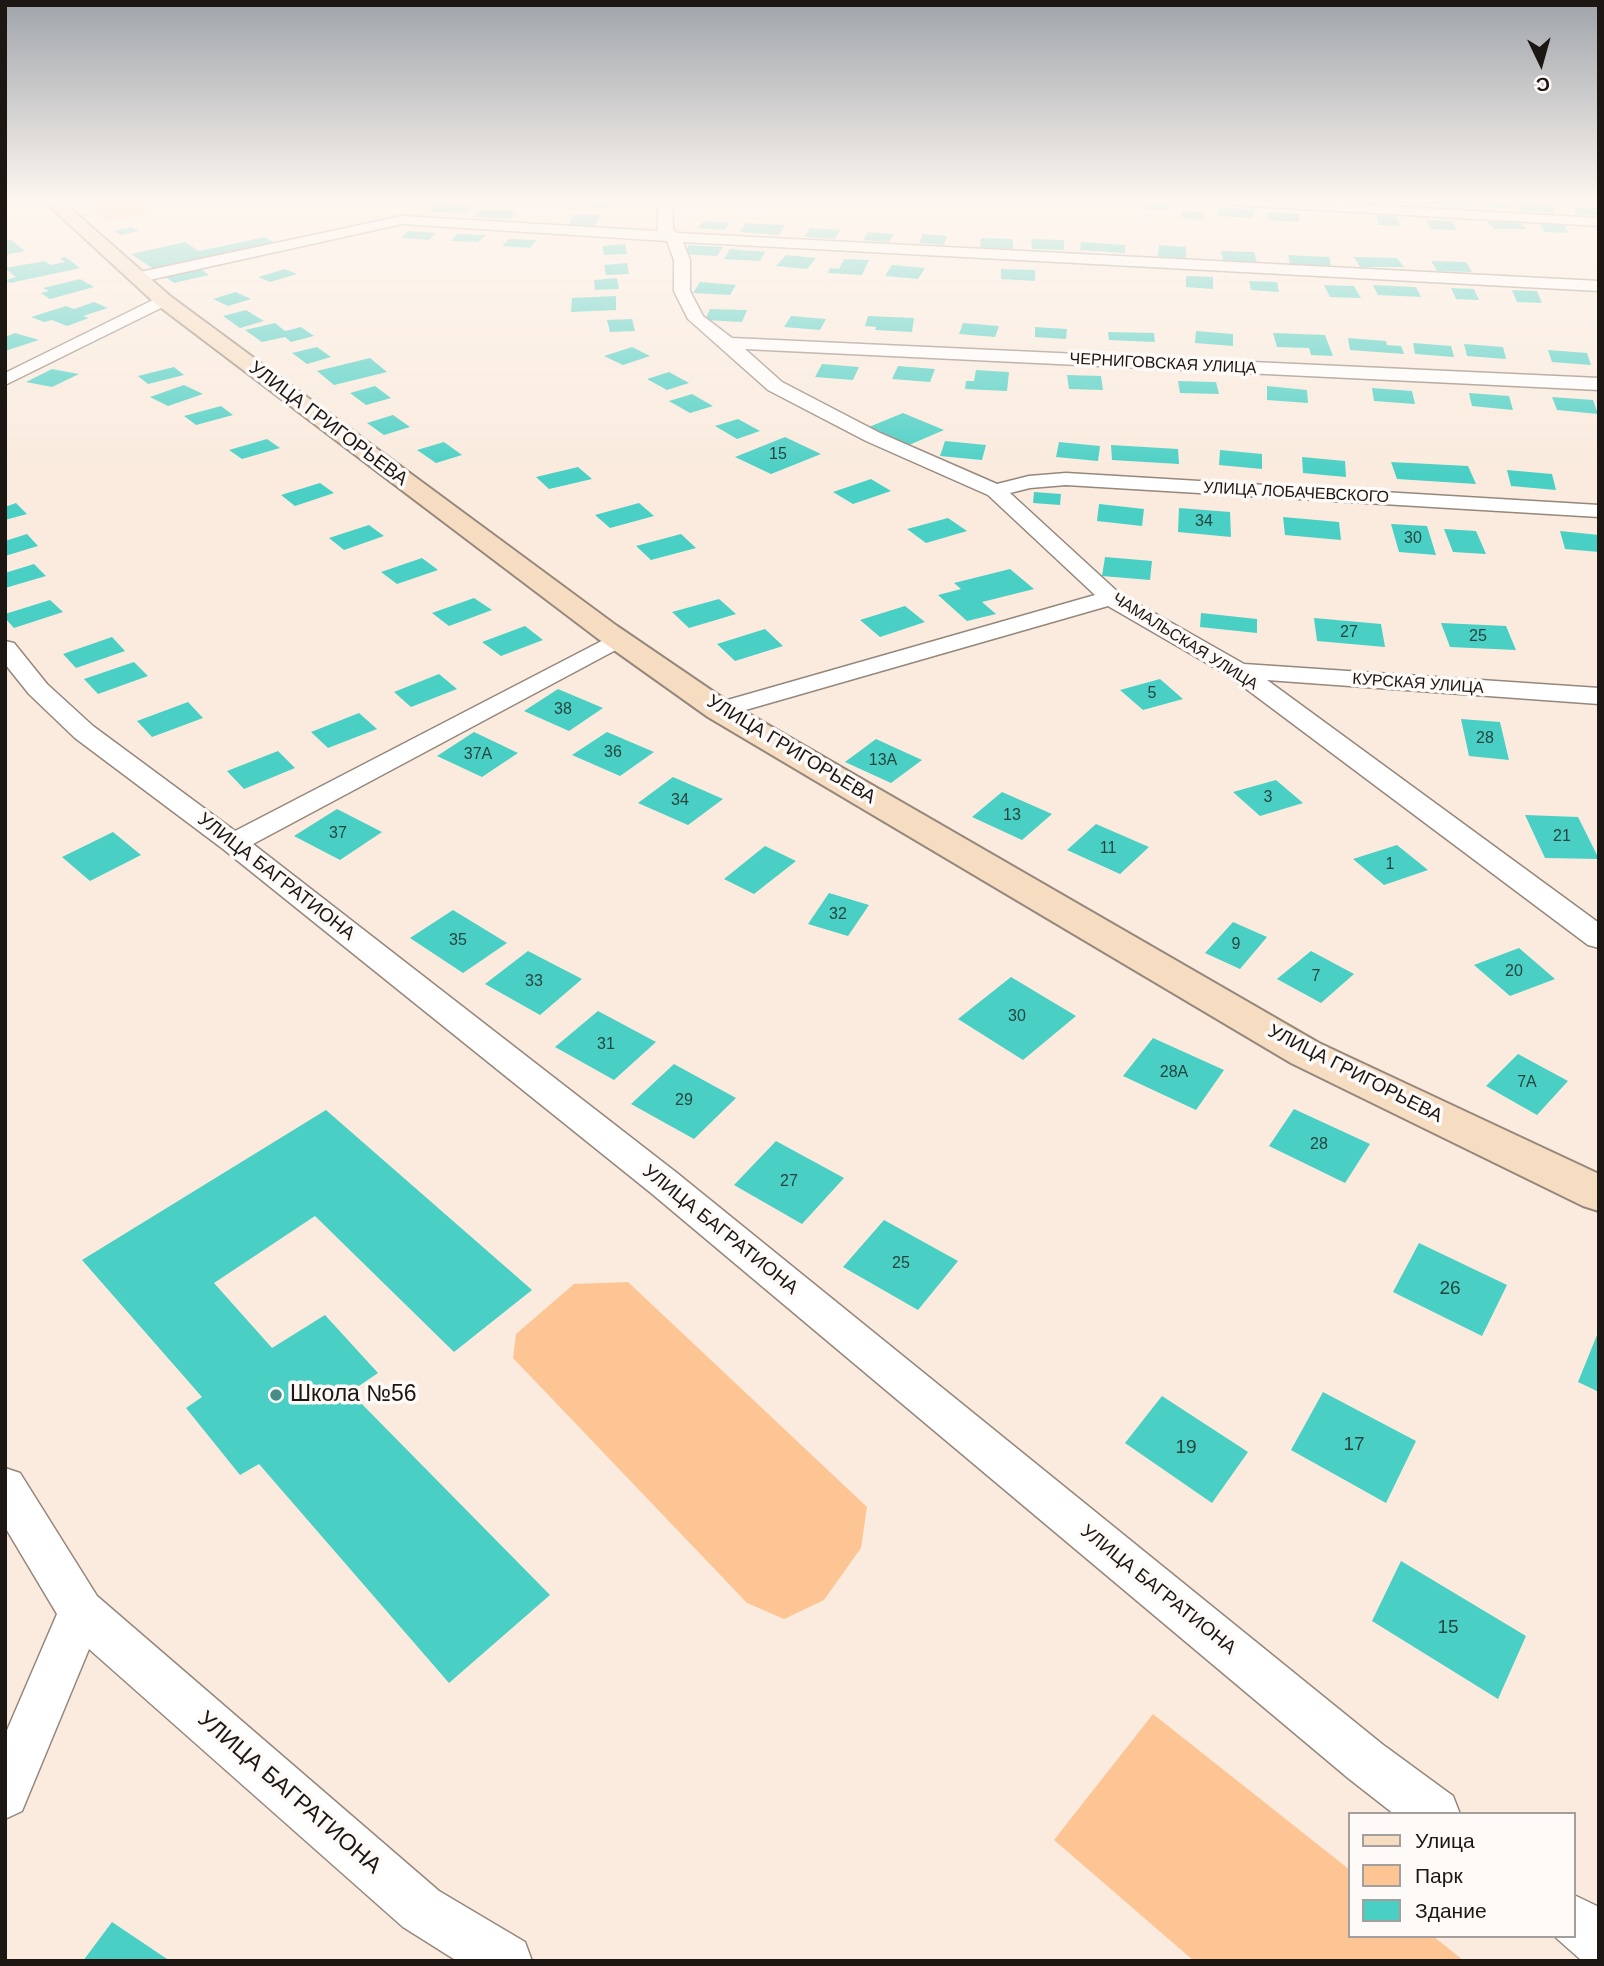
<!DOCTYPE html>
<html>
<head>
<meta charset="utf-8">
<style>
	body { margin:0 }
	#map { position:relative; width:1604px; height:1966px; overflow:hidden; background:#faebde; font-family:Helvetica,sans-serif }
	canvas { display:block }
	.frame { position:absolute; inset:0; border:7px solid #1c1713; pointer-events:none }
	.legend { position:absolute; left:1348px; top:1812px; width:228px; height:126px; box-sizing:border-box; background:#fefaf8; border:2px solid #a49f9c; margin:0; padding:9px 12px; list-style:none; font-size:21px; color:#1c1713 }
	.legend li { display:flex; align-items:center; gap:14px; height:35px }
	.legend b { width:35px; border:2px solid #a49f9c }
	.north { position:absolute; left:1506px; top:28px; width:70px; height:70px; -webkit-text-stroke:5px #fefaf8; paint-order:stroke; rotate:175deg; font-size:19px; font-weight:700; line-height:28px; text-align:center; color:#1c1713 }
	.north::after { content:''; display:block; margin:auto; width:24px; height:32px; background:#1c1713; clip-path:polygon(50% 0,100% 100%,50% 72%,0 100%) }
</style>
</head>
<body>
<div id="map">
<canvas width="1604" height="1966"></canvas>
<div class="frame"></div>
<ul class="legend">
<li><b style="height:9px;background:#f6ddc2"></b>Улица</li>
<li><b style="height:19px;background:#fec594"></b>Парк</li>
<li><b style="height:19px;background:#49cfc4"></b>Здание</li>
</ul>
<div class="north">С</div>
</div>
<script>
const c = document.querySelector('canvas').getContext('2d');
c.lineJoin = 'round';
function fill(path, color) { c.fillStyle = color; c.fill(path, 'evenodd'); }
function strokePath(path, color, width, dash) { c.strokeStyle = color; c.lineWidth = width; c.lineCap = dash ? 'butt' : 'round'; c.setLineDash(dash || []); c.stroke(path); }
function drawText(font, color, halo, rows, align = 'center') {
  c.font = font + ' Helvetica,sans-serif'; c.lineWidth = 7; c.setLineDash([]); c.textBaseline = 'middle'; c.strokeStyle = halo; c.fillStyle = color; for (const [text, x, y, turn = 0] of rows) {
    c.save(); c.translate(x, y); c.rotate((+turn || 0) * Math.PI / 180); c.textAlign = isNaN(turn) ? turn : align; if (halo) c.strokeText(text, 0, 0); c.fillText(text, 0, 0); c.restore();
  }
}
const green = new Path2D(`
	M82 201H133L150 213 108 221Z
	M628 1282 867 1507 861 1548 824 1600 784 1619 747 1603 513 1358 516 1334 574 1284Z
	M1153 1714 1350 1870V1936H1433L1464 1961H1194L1054 1840Z`);
const building = new Path2D(`
	M584 201H612L608 208 580 207Z
	M1071 201H1097L1096 207 1070 205Z
	M1146 201 1170 202 1169 211 1145 209Z
	M1439 201H1467L1470 207 1442 206Z
	M1469 201 1509 202 1511 209 1470 206Z
	M1520 203 1552 206 1554 213 1522 211Z
	M435 204 472 206 466 213 428 212Z
	M1219 207 1254 210 1253 218 1217 216Z
	M1573 207 1599 208V215L1576 214Z
	M479 210 516 211 511 219 473 217Z
	M1182 211 1204 213V220L1182 218Z
	M1268 212 1299 214V222L1268 220Z
	M574 215H600L594 227 568 226Z
	M1377 215 1397 217 1400 226 1378 225Z
	M1426 220 1452 221 1457 230 1431 229Z
	M1486 220 1518 221 1527 229H1494Z
	M704 221 730 223 724 230 698 228Z
	M1539 222 1563 223 1569 233 1544 232Z
	M746 223 785 225 779 235 740 232Z
	M131 227 139 231 121 235 113 231Z
	M810 228 840 230 835 239 804 237Z
	M408 231 436 233 429 240 401 238Z
	M868 232 894 234 889 242 863 240Z
	M457 234 486 235 478 242 451 241Z
	M923 234 947 236 944 245 919 243Z
	M265 237 275 243 154 269 131 254 185 242 199 251Z
	M981 238 1013 239V249L980 248Z
	M509 239 537 240 530 248 502 246Z
	M1031 239 1064 240V250L1032 249Z
	M11 240 25 251 5 255V241Z
	M1081 242 1125 245V253L1080 250Z
	M625 244 627 254 604 255 602 246Z
	M689 245 723 247 717 256 682 254Z
	M1159 245 1186 247V258L1158 257Z
	M730 249 765 252 760 261 724 259Z
	M1221 251 1254 252 1257 262 1223 260Z
	M786 255 816 258 807 269 776 266Z
	M1288 255 1329 257 1331 266 1290 264Z
	M65 257 80 268 10 283 6 280 16 277 5 268 45 261 50 265 65 262 60 258Z
	M1354 257 1397 258 1404 267H1360Z
	M844 259 869 260 862 275 828 273 830 268 839 269Z
	M1431 261 1466 262 1472 272 1437 271Z
	M627 263 629 274 606 275 604 265Z
	M892 265 925 268 918 279 885 276Z
	M199 268 209 275 174 283 164 276Z
	M285 269 297 274 270 282 258 277Z
	M1001 269 1035 270V281L1001 279Z
	M1186 276 1213 277V289L1186 287Z
	M617 278 619 289 595 290 594 280Z
	M80 279 94 287 50 299 41 293 49 291 43 288Z
	M1249 281 1277 282 1279 292 1251 290Z
	M700 282 736 285 730 295 693 293Z
	M1324 285 1354 286 1361 298 1330 297Z
	M1373 285 1416 287 1421 297 1378 295Z
	M1451 288 1474 289 1479 300 1456 299Z
	M1512 290 1537 291 1542 303 1517 302Z
	M236 292 251 299 228 306 213 299Z
	M616 296V310L571 312 572 298Z
	M94 302 108 308 83 316 89 318 67 326 52 320 44 322 31 317 66 306 74 309Z
	M710 309 747 310 742 322 705 320Z
	M246 310 264 321 240 328 223 316Z
	M791 316 826 319 820 330 784 327Z
	M868 316 914 318 912 332 875 330 876 327 865 326Z
	M632 319 635 331 610 332 607 320Z
	M275 323 285 331 301 327 314 336 291 342 285 337 262 342 245 330Z
	M963 323 999 326 995 337 959 334Z
	M1035 327 1067 329 1066 339 1035 337Z
	M1196 331 1233 334V346L1195 343Z
	M1108 332 1154 333 1155 342 1109 340Z
	M15 333 39 340 5 351V337Z
	M1273 333 1325 335 1333 356 1311 355 1309 348 1277 347Z
	M1348 338 1386 341 1387 345 1401 346 1404 354 1350 350Z
	M1413 343 1451 346 1454 357 1415 354Z
	M1464 344 1503 347 1506 359 1467 356Z
	M317 347 331 357 307 364 292 353Z
	M632 347 650 356 623 365 604 356Z
	M1548 350 1587 353 1591 365 1552 362Z
	M370 358 387 372 334 385 317 371Z
	M822 364 859 367 853 380 815 377Z
	M898 366 935 369 930 382 892 379Z
	M174 367 184 375 148 384 138 376Z
	M52 369 79 374 52 387 26 382Z
	M976 370 1009 372 1007 391 965 389 966 381H974Z
	M669 372 689 383 667 390 647 379Z
	M1067 375 1101 376 1103 390 1069 389Z
	M1178 381 1216 382 1219 394 1180 393Z
	M184 385 203 394 168 406 150 397Z
	M375 386 391 398 366 405 350 393Z
	M1267 386 1307 390 1308 403 1267 400Z
	M1372 388 1412 391 1415 404 1374 401Z
	M1469 393 1509 396 1513 410 1472 406Z
	M692 394 713 406 690 413 669 401Z
	M1552 397 1593 400 1598 414 1557 410Z
	M221 406 233 415 196 425 184 416Z
	M903 413 944 430 909 445 869 427Z
	M393 415 410 427 384 435 367 423Z
	M738 419 760 431 737 439 715 426Z
	M785 437 821 454 771 474 735 457Z
	M267 439 280 448 242 459 229 450Z
	M945 441 986 445 982 460 940 456Z
	M444 442 462 455 436 463 417 450Z
	M1059 442 1100 446 1098 461 1056 457Z
	M1111 445 1178 449 1179 464 1112 460Z
	M1220 450 1262 454V469L1219 465Z
	M1302 457 1345 461 1346 477 1303 473Z
	M1391 462 1468 466 1476 484 1397 479Z
	M578 467 592 479 549 489 536 477Z
	M1507 470 1552 474 1556 490 1511 486Z
	M871 479 891 491 853 504 833 492Z
	M320 483 334 493 295 506 281 495Z
	M1034 492 1061 494 1060 505 1033 503Z
	M16 503 27 514 5 520V507Z
	M639 503 654 516 610 528 595 515Z
	M1099 504 1144 509 1142 526 1097 521Z
	M1179 508 1230 512 1231 537 1178 532Z
	M1283 517 1339 522 1341 540 1285 535Z
	M948 518 967 531 926 543 907 529Z
	M1391 524 1427 526 1436 555 1399 552Z
	M369 525 384 536 344 550 329 538Z
	M1444 529 1476 531 1486 554 1453 552Z
	M1560 531 1599 535V552L1565 549Z
	M27 534 38 546 5 556V541Z
	M681 534 696 548 651 560 636 546Z
	M1105 557 1152 561 1150 580 1102 576Z
	M422 558 438 570 397 584 381 572Z
	M34 564 46 576 5 588V573Z
	M1010 569 1034 589 982 602 996 614 967 621 938 595 961 589 954 583Z
	M474 598 492 610 449 626 432 613Z
	M719 599 736 614 689 628 672 612Z
	M50 600 63 612 14 628 5 618V614Z
	M905 606 925 622 880 637 860 620Z
	M1201 613 1257 619V633L1200 627Z
	M1314 618 1381 624 1385 647 1317 641Z
	M1441 623 1506 626 1516 650 1450 647Z
	M525 626 543 640 501 656 482 642Z
	M765 629 783 646 735 661 717 644Z
	M112 637 125 651 76 668 63 654Z
	M134 662 148 676 98 694 84 679Z
	M439 674 457 689 411 707 394 692Z
	M1160 679 1183 699 1143 710 1120 690Z
	M558 689 603 708 569 731 524 711Z
	M188 702 203 718 152 737 137 721Z
	M359 713 377 729 328 748 311 732Z
	M1461 719 1500 722 1509 760 1469 756Z
	M474 732 518 753 482 777 437 756Z
	M607 732 654 752 620 776 572 755Z
	M876 739 922 760 891 783 845 762Z
	M278 751 295 768 244 789 227 771Z
	M673 777 723 799 688 825 638 803Z
	M1276 780 1303 803 1260 816 1233 792Z
	M1002 792 1052 814 1022 840 972 817Z
	M337 809 382 832 340 860 294 836Z
	M1525 815 1578 817 1599 859 1545 858Z
	M1096 824 1149 847 1120 874 1067 850Z
	M113 832 141 855 90 881 62 857Z
	M1397 845 1428 870 1384 885 1353 859Z
	M765 846 796 861 754 894 724 879Z
	M829 893 869 905 848 936 808 924Z
	M453 910 507 943 463 973 410 938Z
	M1233 922 1267 937 1240 969 1205 953Z
	M1519 948 1555 979 1510 996 1474 965Z
	M528 951 582 979 540 1015 485 984Z
	M1311 951 1354 974 1321 1003 1277 979Z
	M1011 977 1076 1016 1023 1060 958 1019Z
	M598 1011 656 1042 614 1080 555 1047Z
	M1153 1038 1224 1070 1196 1110 1123 1076Z
	M1518 1054 1568 1081 1537 1115 1486 1086Z
	M674 1064 736 1098 694 1139 631 1104Z
	M1294 1109 1370 1144 1345 1183 1269 1146Z
	M326 1110 532 1290 454 1352 315 1216 214 1283 272 1348 325 1315 378 1373 350 1392 550 1595 449 1683 259 1464 240 1475 186 1408 202 1397 82 1260Z
	M776 1141 844 1178 802 1224 734 1185Z
	M884 1220 958 1261 918 1310 843 1267Z
	M1419 1243 1507 1285 1482 1336 1393 1292Z
	M1599 1330V1392L1578 1382Z
	M1323 1392 1416 1441 1386 1503 1291 1450Z
	M1162 1396 1248 1452 1212 1503 1125 1443Z
	M1401 1561 1526 1636 1498 1699 1372 1621Z
	M112 1922 170 1961H83Z`);
const minor = new Path2D(`
	M658 201H672L673 229 677 233 1599 281V291L683 242 690 260V291L703 316 732 338 1599 378V390L745 349 782 382 880 433 997 484 1029 476 1066 473 1599 505V517L1066 485 1030 488 1010 493 1119 593 1244 664 1599 688V704L1267 680 1599 923V948L1588 945 1229 676 1108 606 728 715 719 718 710 715 706 710 710 705 1095 595 988 495 866 441 768 390 688 319 674 291V260L667 241 402 224 140 282 132 277 140 272 402 216 658 231Z
	M1225 201H1300L1599 218V226L1232 205Z
	M163 295 169 296 171 300 169 304 5 385V373Z
	M619 632 627 634 631 639 627 644 253 844 677 1173 1382 1744 1453 1796 1460 1814H1394L1348 1778 651 1193 223 849 75 738 29 694 5 664V641L14 643 47 684 93 726 235 831Z
	M5 1468 20 1473 97 1596 439 1891 525 1942 532 1961H457L403 1927 89 1649 22 1811 5 1819V1735L57 1614 5 1527Z
	M1574 1895 1599 1907V1961L1580 1959 1554 1936H1574Z`);
const secondary = new Path2D(`
	M44 201H62L170 296 617 626 730 703 1319 1043 1599 1174V1211L1583 1206 1291 1063 708 717 597 638 156 304Z`);
const markers = [
	[276,1395,7,"#478d87"]
];
const farStreetnames = [
	["ЧЕРНИГОВСКАЯ УЛИЦА",1163,364,3],
	["УЛИЦА ЛОБАЧЕВСКОГО",1296,493,3],
	["ЧАМАЛЬСКАЯ УЛИЦА",1185,642,32],
	["КУРСКАЯ УЛИЦА",1418,684,4]
];
const numberNames = [
	["15",778,455],
	["34",1204,522],
	["30",1413,539],
	["27",1349,633],
	["25",1478,637],
	["5",1152,694],
	["38",563,710],
	["28",1485,739],
	["36",613,753],
	["37А",478,755],
	["13А",883,761],
	["3",1268,798],
	["34",680,801],
	["13",1012,816],
	["37",338,834],
	["21",1562,837],
	["11",1108,849],
	["1",1390,865],
	["32",838,915],
	["35",458,941],
	["9",1236,945],
	["20",1514,972],
	["7",1316,977],
	["33",534,982],
	["30",1017,1017],
	["31",606,1045],
	["28А",1174,1073],
	["7А",1527,1083],
	["29",684,1101],
	["28",1319,1145],
	["27",789,1182],
	["25",901,1264]
];
const streetNames = [
	["УЛИЦА ГРИГОРЬЕВА",328,424,37],
	["УЛИЦА ГРИГОРЬЕВА",791,750,31],
	["УЛИЦА БАГРАТИОНА",276,877,38],
	["УЛИЦА ГРИГОРЬЕВА",1355,1074,27],
	["УЛИЦА БАГРАТИОНА",720,1230,39],
	["УЛИЦА БАГРАТИОНА",1158,1590,39]
];
const nearNumbernames = [
	["26",1450,1289],
	["17",1354,1445],
	["19",1186,1448],
	["15",1448,1628]
];
const nearPoinames = [
	["Школа №56",290,1395]
];
const nearStreetnames = [
	["УЛИЦА БАГРАТИОНА",289,1793,41]
];
fill(green, '#fec594');
fill(building, '#49cfc4');
strokePath(minor, '#95877b', 3);
strokePath(secondary, '#95877b', 4);
fill(minor, '#fff');
fill(secondary, '#f6ddc2');
const sky = c.createLinearGradient(0, 0, 0, 476);
sky.addColorStop(0, '#9fa4aa');
sky.addColorStop(0.42, '#fdf6f0');
sky.addColorStop(1, '#fdf6f000');
c.fillStyle = sky;
c.fillRect(0, 0, 1604, 476);
for (const [x, y, r, color] of markers) { const dot = new Path2D(); dot.arc(x, y, r, 0, 2 * Math.PI); c.fillStyle = color; c.fill(dot); strokePath(dot, '#fefaf8', 2.5); }
drawText('16px', '#1c1713', '#fefaf8', farStreetnames);
drawText('16px', '#27453f', null, numberNames);
drawText('19px', '#1c1713', '#fefaf8', streetNames);
drawText('19px', '#27453f', null, nearNumbernames);
drawText('23px', '#1c1713', '#fefaf8', nearPoinames, 'left');
drawText('23px', '#1c1713', '#fefaf8', nearStreetnames);
</script>
</body>
</html>
